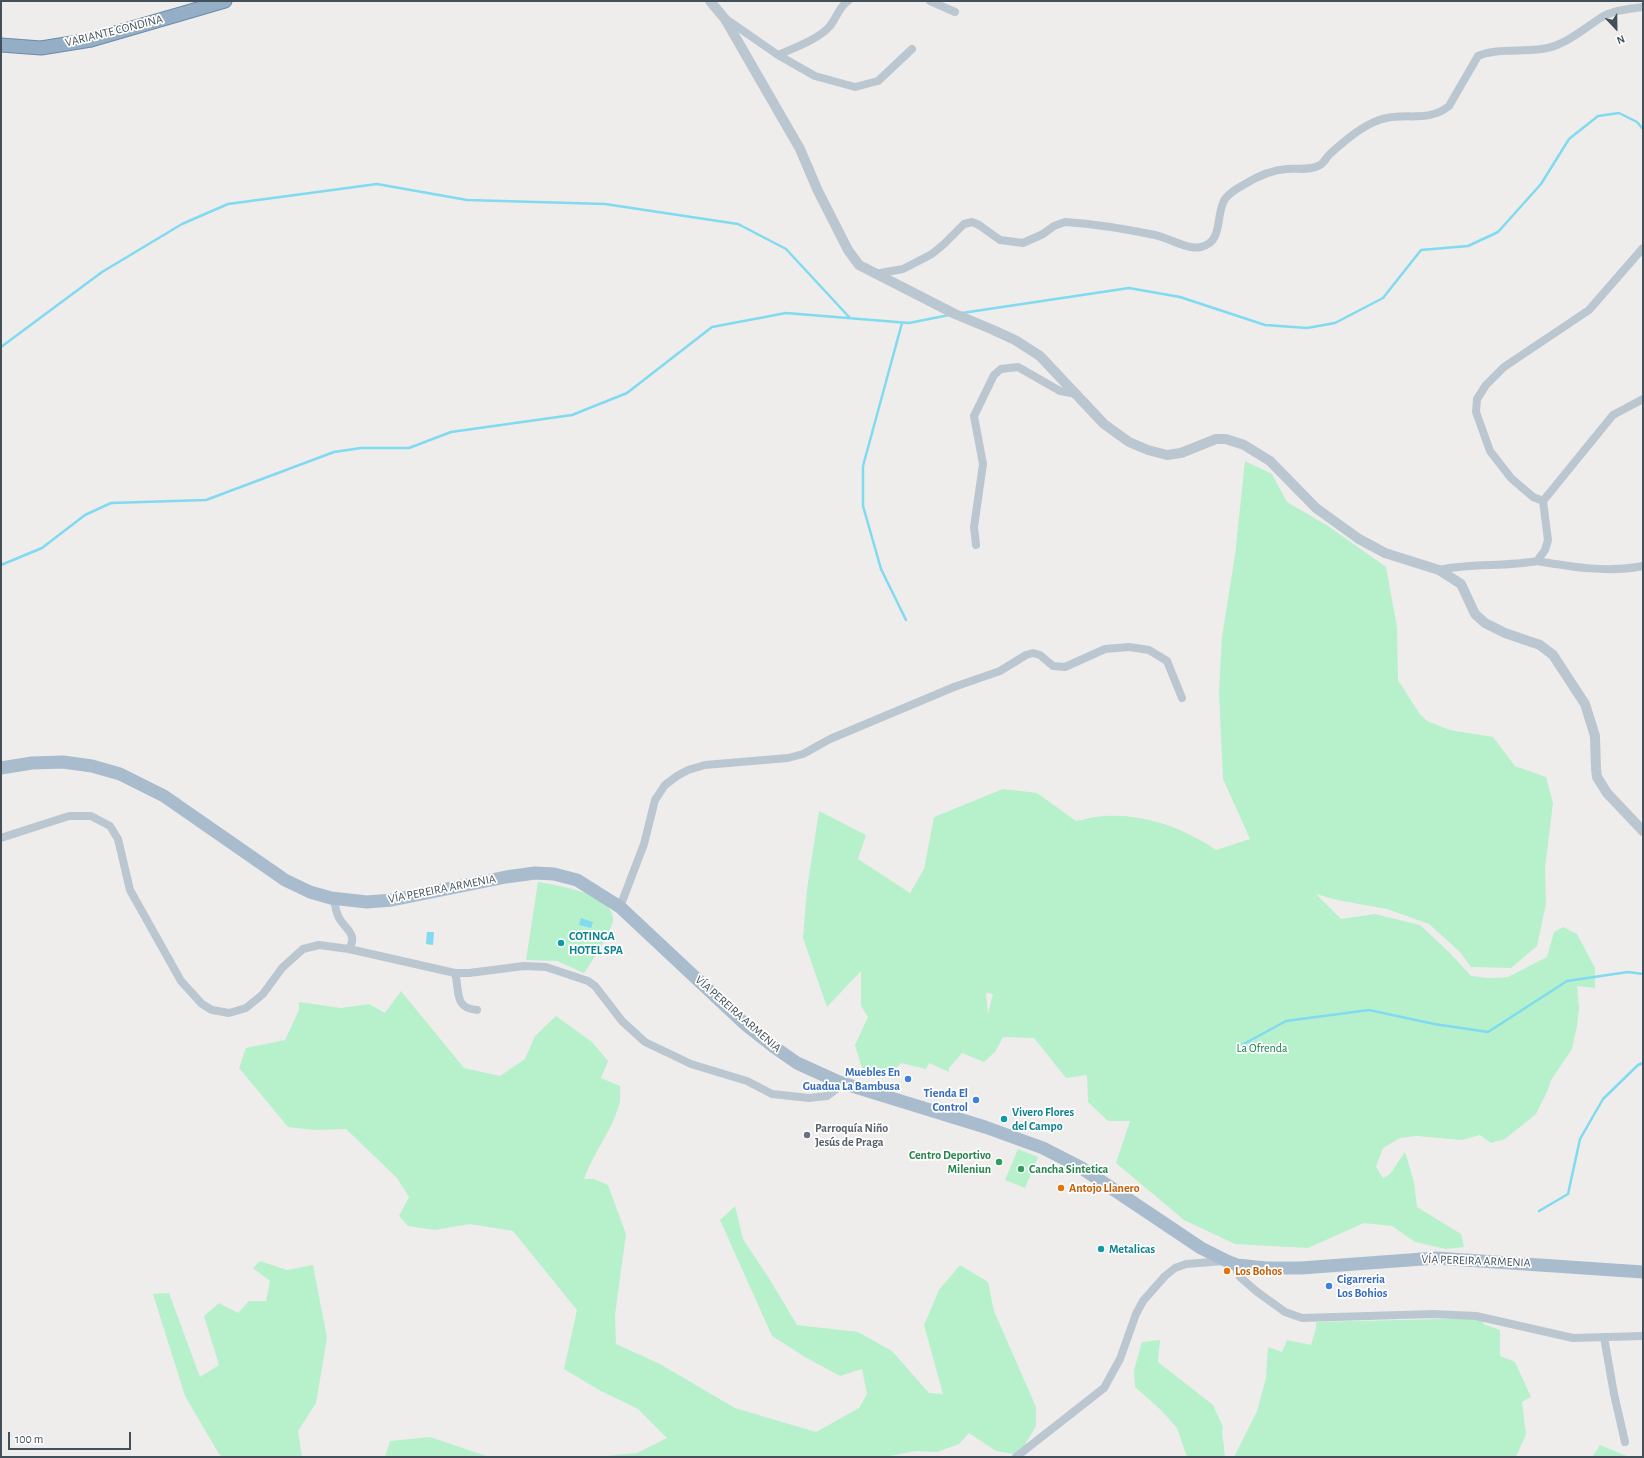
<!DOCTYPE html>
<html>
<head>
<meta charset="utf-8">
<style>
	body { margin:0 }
	#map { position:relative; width:1644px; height:1458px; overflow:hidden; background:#efecec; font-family:"Alegreya Sans",sans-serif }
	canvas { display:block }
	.frame { position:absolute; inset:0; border:2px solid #43505a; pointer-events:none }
	.north { position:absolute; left:1596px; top:8px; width:40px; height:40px; -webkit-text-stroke:3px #fff; paint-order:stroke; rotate:158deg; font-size:11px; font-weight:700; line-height:16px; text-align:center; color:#43505a }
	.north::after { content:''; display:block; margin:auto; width:14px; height:18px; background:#43505a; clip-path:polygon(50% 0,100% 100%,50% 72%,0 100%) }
	.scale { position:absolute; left:8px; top:1432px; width:123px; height:18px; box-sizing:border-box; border:2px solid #43505a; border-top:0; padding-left:5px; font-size:12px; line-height:14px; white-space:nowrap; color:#43505a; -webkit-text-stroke:3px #fff; paint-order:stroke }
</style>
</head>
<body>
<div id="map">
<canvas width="1644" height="1458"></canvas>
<div class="frame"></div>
<div class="north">N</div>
<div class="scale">100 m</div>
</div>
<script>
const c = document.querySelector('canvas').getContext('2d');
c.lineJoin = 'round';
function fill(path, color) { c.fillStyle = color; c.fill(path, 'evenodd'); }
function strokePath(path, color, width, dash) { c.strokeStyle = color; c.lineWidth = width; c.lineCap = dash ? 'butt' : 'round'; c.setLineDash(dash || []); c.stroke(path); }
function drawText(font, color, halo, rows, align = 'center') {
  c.font = font + ' "Alegreya Sans",sans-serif'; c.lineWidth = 3.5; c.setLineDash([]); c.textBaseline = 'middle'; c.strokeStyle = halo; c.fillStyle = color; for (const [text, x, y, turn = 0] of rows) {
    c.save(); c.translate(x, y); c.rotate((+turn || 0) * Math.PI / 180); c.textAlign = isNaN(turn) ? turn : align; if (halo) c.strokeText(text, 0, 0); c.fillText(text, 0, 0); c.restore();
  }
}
const green = new Path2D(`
	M1245 461 1272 474 1287 502 1328 526 1386 567 1397 627 1398 680 1419 713 1427 721 1450 730 1493 737 1515 766 1546 777 1553 803 1545 868 1546 904 1537 946 1511 968 1471 967 1460 952 1429 924 1387 909 1337 900 1316 894 1341 919 1375 914 1420 925 1449 952 1471 976 1489 978 1508 977 1547 957 1554 932 1563 927 1577 934 1595 968V988L1577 986 1579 1008 1577 1026 1572 1049 1551 1080 1547 1092 1536 1114 1505 1139 1491 1143 1480 1135 1462 1140 1416 1136 1400 1138 1383 1148 1376 1167 1383 1178 1390 1174 1405 1152 1414 1182 1417 1207 1461 1234 1464 1247 1446 1249 1415 1242 1392 1226 1364 1223 1308 1248 1235 1244 1184 1220 1116 1163 1130 1121H1108L1088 1102 1087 1075 1066 1078 1034 1038 1003 1037 995 1052 984 1062 962 1053 949 1068V1072L929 1063 926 1069 901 1063 891 1073 862 1068 855 1045 868 1017 861 1006V971L827 1007 803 938 807 889 819 811 866 835 858 859 910 893 924 869 934 817 1003 789 1037 793 1076 821C1086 819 1096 816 1106 816 1145 814 1184 828 1216 850L1250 839 1223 779 1219 692 1222 637 1235 555ZM986 993 993 994 988 1014Z
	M538 882C557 885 613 894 613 919 613 931 591 963 584 973L557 961 526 960Z
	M401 991 464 1068 500 1076 525 1059 535 1036 556 1016 592 1042 608 1061 601 1078 620 1086C620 1092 621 1099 619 1105 612 1131 593 1153 584 1179H594L608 1185 626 1234 615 1315 616 1344 660 1364 735 1408 816 1432 859 1408 867 1394 862 1369 840 1376 805 1357 772 1336 720 1220 735 1206 743 1239 767 1275 797 1325 858 1332 892 1351 929 1393 943 1394 924 1325 939 1290 960 1265 988 1282 994 1311 1036 1407V1426L1019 1455 996 1451 969 1433 959 1444 937 1452 916 1451 885 1457H595L637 1453 667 1438 638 1409 599 1390 564 1369 577 1310 513 1231 470 1224 435 1230 408 1226 399 1216 409 1197 397 1178 346 1129 314 1130 288 1127 239 1068 246 1048 285 1040 299 1010V1002L341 1008 369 1004 385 1013Z
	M1018 1149 1038 1157 1025 1188 1005 1180Z
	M260 1261 287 1270 313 1265 327 1338 316 1403 298 1431 302 1457H223L219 1454 185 1396 153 1294 169 1293 200 1377 219 1365 204 1316 219 1303 238 1313 249 1301H266L270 1281 253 1268Z
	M1483 1318V1324L1500 1330V1356L1515 1362 1531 1397 1522 1402 1526 1434 1516 1457H1234L1257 1411 1266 1378 1268 1347 1282 1352 1287 1340 1311 1345 1316 1328V1322Z
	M1160 1340 1158 1362 1213 1405 1223 1427 1222 1431 1225 1457H1187L1177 1428 1162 1411 1135 1387 1134 1370 1142 1342Z
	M430 1437 489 1457H385L390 1441Z
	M1600 1445 1629 1457H1592Z`);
const water = new Path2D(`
	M581 918 593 922 591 928 579 925Z
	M427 932H434L433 945 426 944Z`);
const stream = new Path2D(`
	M962 313 1129 288 1180 297 1265 325 1307 328 1335 323 1383 298 1421 250 1468 246 1498 232 1541 184 1569 139 1598 116 1619 113 1637 122 1643 129
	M902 323 863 466V506L881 569 906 620
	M1 347 102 272 182 224 228 204 377 184 467 200 605 204 738 224 786 249 850 318
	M1 565 42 548 85 515 111 503 206 500 334 452 361 448H409L451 432 572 415 627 393 712 327 786 313 909 323 949 315
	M1242 1045 1286 1021 1369 1010 1434 1024 1488 1032 1567 981 1628 972 1643 974
	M1539 1211 1568 1194 1580 1139 1603 1099 1638 1065 1643 1063`);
const minor = new Path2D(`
	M930 1 955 12
	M726 19 778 55C794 48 819 39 830 26 837 17 839 7 848 1
	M778 55 815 76 855 87 878 81 912 49
	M875 274 903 269 932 254 944 244 964 224 972 222 979 225 1000 240 1023 243 1043 234 1054 226 1065 222C1095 224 1126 229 1155 235 1169 238 1187 250 1201 247 1224 242 1215 214 1225 199 1230 192 1238 188 1245 184 1258 176 1271 170 1287 169 1298 168 1310 171 1320 165 1324 163 1326 158 1330 154 1344 141 1362 126 1379 120 1404 111 1427 124 1449 106L1478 56C1501 46 1532 55 1557 45 1573 39 1585 28 1599 19 1612 10 1628 9 1643 7
	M1543 501 1613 415 1643 399
	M976 545 974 527 983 464 974 416 994 375 1001 369 1018 367 1060 391 1077 394
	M1537 561C1572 567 1608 573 1643 566
	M1439 570C1471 563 1505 567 1537 561L1545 550 1548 540 1543 501 1533 497 1511 478 1490 451 1476 412 1477 399 1486 385 1504 367 1589 310 1643 248
	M1 838 69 816H91L110 826 118 839 130 890 181 981 202 1004 212 1010 229 1013 246 1008 263 994 282 968 303 949 319 945 349 949 455 973H469L524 966 546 967 588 981 595 986 622 1021 645 1042 691 1064 747 1081 772 1094 809 1098 827 1096 843 1084
	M334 899C335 906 336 912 339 918 346 930 358 934 349 949
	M620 907 644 844 655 800 665 785 677 776 688 770 705 765 788 758 803 754 830 739 954 687 1000 671 1026 655 1033 653 1040 655 1053 666 1065 667 1105 649 1129 647 1149 650 1167 661 1182 698
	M455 973C460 990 453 1008 477 1010
	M1237 1265V1271L1240 1277 1256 1291 1285 1312 1302 1318 1433 1314 1476 1316 1573 1338 1643 1336
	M1604 1337 1614 1394 1625 1442
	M1016 1457 1104 1388 1120 1359 1136 1314 1143 1301 1165 1276 1175 1268 1186 1264 1224 1261`);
const tertiary = new Path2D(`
	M710 1 725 19 800 149 818 191 848 250 859 265 955 314 991 329 1015 340 1040 356 1104 424 1129 442 1148 450 1167 455 1181 453 1216 439H1226L1244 445 1270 461 1316 508 1359 539 1385 553 1439 570 1461 584 1475 614 1485 623 1505 633 1540 645 1553 655 1585 704 1595 736 1596 769 1597 777 1607 793 1643 831`);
const primary = new Path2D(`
	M1 768 32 763 63 762 92 766 120 774 164 796 285 880 310 892 331 898 367 902 392 900 506 877 535 873 554 874 577 880 620 907 746 1025 774 1047 797 1063 839 1082 985 1127 1043 1148 1080 1167 1201 1248 1227 1261 1237 1265 1266 1268H1301L1436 1258 1643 1272`);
const trunk = new Path2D(`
	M1 45 41 48 91 40 225 1`);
const markers = [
	[561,943,4,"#0f9aa8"],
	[908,1079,4,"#3f7fe0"],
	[976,1100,4,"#3f7fe0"],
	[1004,1119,4,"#0f9aa8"],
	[807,1135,4,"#6b7280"],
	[999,1162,4,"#2e9e5b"],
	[1021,1169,4,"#2e9e5b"],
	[1061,1188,4,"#e8710a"],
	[1101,1249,4,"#0f9aa8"],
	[1227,1271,4,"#e8710a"],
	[1329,1286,4,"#3f7fe0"]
];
const streetNames = [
	["VARIANTE CONDINA",114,31,-14],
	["VÍA PEREIRA ARMENIA",442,889,-11],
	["VÍA PEREIRA ARMENIA",738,1014,41],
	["VÍA PEREIRA ARMENIA",1476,1261,2]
];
const cultureNames = [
	["COTINGA",569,936],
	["HOTEL SPA",569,950],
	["Vivero Flores",1012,1112],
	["del Campo",1012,1126],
	["Metalicas",1109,1249]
];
const parkNames = [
	["La Ofrenda",1262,1048]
];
const shopNames = [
	["Muebles En",900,1072],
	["Guadua La Bambusa",900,1086],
	["Tienda El",968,1093],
	["Control",968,1107],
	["Cigarreria",1337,1279,"left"],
	["Los Bohios",1337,1293,"left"]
];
const worshipNames = [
	["Parroquía Niño",815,1128],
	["Jesús de Praga",815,1142]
];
const leisureNames = [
	["Centro Deportivo",991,1155],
	["Mileniun",991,1169],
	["Cancha Sintetica",1029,1169,"left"]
];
const foodNames = [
	["Antojo Llanero",1069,1188],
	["Los Bohos",1235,1271]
];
fill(green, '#b6f1cc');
fill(water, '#80daf0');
strokePath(stream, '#80daf0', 2.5);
strokePath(trunk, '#6b8aaa', 15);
strokePath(minor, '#bbc7d0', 8);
strokePath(tertiary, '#bbc7d0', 10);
strokePath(primary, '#a9bccd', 13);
strokePath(trunk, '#94aec6', 13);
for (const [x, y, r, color] of markers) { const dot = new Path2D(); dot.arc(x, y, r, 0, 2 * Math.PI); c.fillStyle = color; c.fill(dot); strokePath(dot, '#fff', 1.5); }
drawText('12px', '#43505a', '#fff', streetNames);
drawText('bold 12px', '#0d838f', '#fff', cultureNames, 'left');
drawText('12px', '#117f47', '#fff', parkNames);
drawText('bold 12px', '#366cbe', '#fff', shopNames, 'right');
drawText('bold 12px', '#5b616d', '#fff', worshipNames, 'left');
drawText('bold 12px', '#27864d', '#fff', leisureNames, 'right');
drawText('bold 12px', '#c56008', '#fff', foodNames, 'left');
</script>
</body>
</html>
